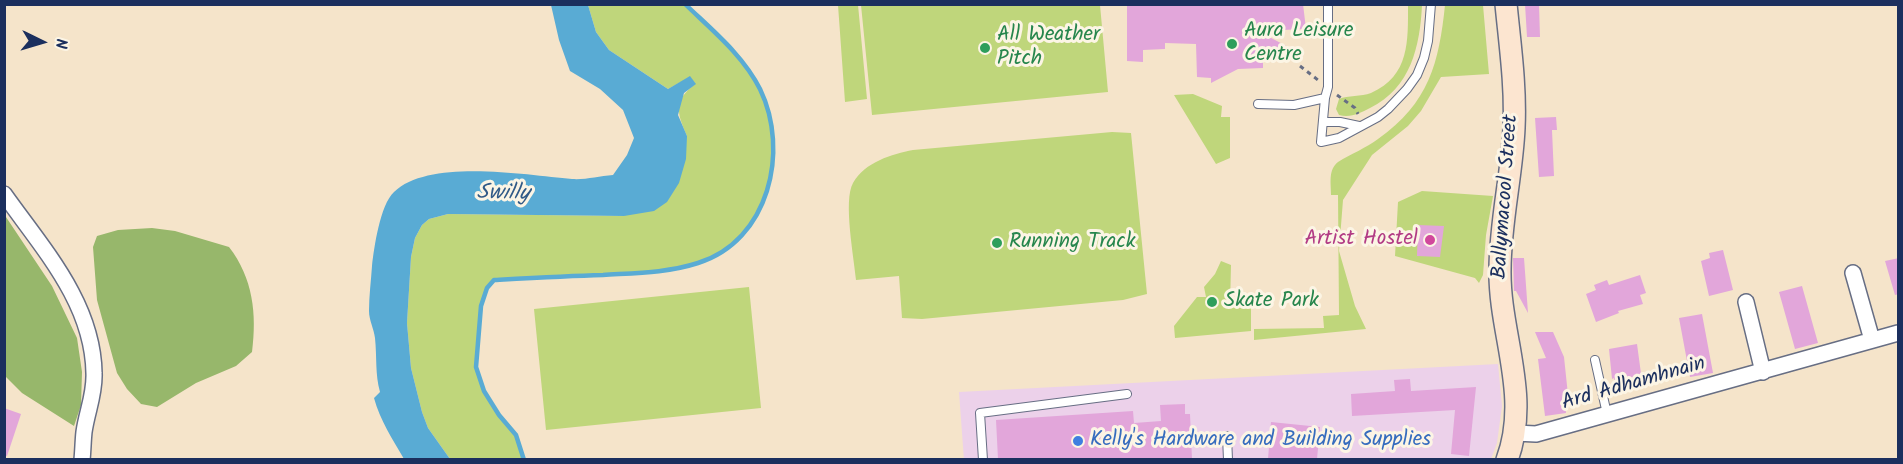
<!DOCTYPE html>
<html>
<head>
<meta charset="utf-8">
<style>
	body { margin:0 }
	#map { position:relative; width:1903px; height:464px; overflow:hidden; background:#f5e4ca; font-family:Kalam,sans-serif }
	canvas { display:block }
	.frame { position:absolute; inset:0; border:6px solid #1b2f5e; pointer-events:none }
	.north { position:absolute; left:12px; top:12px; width:60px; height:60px; -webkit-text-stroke:4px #fcf5e5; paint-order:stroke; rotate:95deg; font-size:16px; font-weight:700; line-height:24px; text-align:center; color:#1b2f5e }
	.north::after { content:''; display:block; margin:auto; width:21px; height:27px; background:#1b2f5e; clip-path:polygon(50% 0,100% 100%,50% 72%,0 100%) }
</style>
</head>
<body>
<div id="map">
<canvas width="1903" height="464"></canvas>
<div class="frame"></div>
<div class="north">N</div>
</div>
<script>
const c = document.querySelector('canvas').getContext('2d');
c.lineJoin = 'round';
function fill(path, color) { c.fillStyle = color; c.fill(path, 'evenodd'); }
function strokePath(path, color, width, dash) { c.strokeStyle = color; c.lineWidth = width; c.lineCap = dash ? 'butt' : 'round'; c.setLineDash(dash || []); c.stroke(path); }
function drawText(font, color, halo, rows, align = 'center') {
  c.font = font + ' Kalam,sans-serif'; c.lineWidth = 6; c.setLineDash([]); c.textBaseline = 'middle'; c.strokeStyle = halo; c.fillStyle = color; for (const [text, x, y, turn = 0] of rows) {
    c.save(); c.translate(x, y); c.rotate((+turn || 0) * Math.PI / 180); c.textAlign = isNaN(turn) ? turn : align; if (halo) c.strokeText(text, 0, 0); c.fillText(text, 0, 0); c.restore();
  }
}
const built = new Path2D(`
	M1498 364 1502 406 1497 443 1491 459 964 460 959 392Z`);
const green = new Path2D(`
	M588 5H685C713 30 743 55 760 89 790 151 769 241 698 263 667 273 635 273 604 275 567 277 531 278 495 280L487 288 481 306 476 367 484 391 499 415 516 435 524 459H450L428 428 422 412 411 368 407 323 411 257 415 238 422 225 429 219 448 214 624 216 687 136C677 113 673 101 695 84L690 77 668 89 609 50 596 32Z
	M838 5H858L867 99 845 102Z
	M861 5H1100L1108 92 872 115Z
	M1408 5H1422C1420 46 1411 88 1370 108 1360 113 1351 118 1339 115L1336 109 1339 99C1348 95 1361 97 1371 93 1410 76 1408 40 1408 5Z
	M1445 5H1483L1489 74 1441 77 1421 111 1408 126 1372 155 1343 200 1339 251 1355 306 1366 329 1254 340V329L1324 328 1323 316 1339 315 1338 195H1331C1331 183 1328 170 1338 162 1351 154 1366 148 1378 139 1429 103 1439 63 1445 5Z
	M1193 94 1222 106 1221 117H1230V158L1216 164 1174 95Z
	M1112 132 1131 133 1147 294 1123 300 922 319 902 318 899 276 856 280C854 258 843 200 853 183 865 162 892 154 913 150Z
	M1422 191 1493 196 1486 235 1483 275 1479 283 1475 278 1395 256 1398 202Z
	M1221 261 1231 265 1230 307H1251V331L1175 338 1174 326 1197 297H1206L1204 287 1215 274Z
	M749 287 761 408 546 430 534 309Z`);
const forest = new Path2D(`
	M4 214 52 286 77 338 82 372 81 405 74 426 22 393 5 376Z
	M152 228 175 231 229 247C253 278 257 314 252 352L236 366 196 383 157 407 141 404 127 389 117 373 97 300 93 247 97 236 118 230Z`);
const water = new Path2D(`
	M551 5H588L596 32 609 50 668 89 690 76 696 84 684 93 678 115 687 136 686 159 679 183 667 202 654 211 624 216 448 214 429 219 422 225 415 238 411 257 407 323 411 368 422 412 428 428 450 459H404C393 440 380 420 374 398L380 392C375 374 377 357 375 338 374 329 369 320 369 311 369 296 371 281 372 266 374 248 380 205 394 192 429 158 526 175 572 179 585 180 599 176 613 175L627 155 634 138 623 110 600 89 570 71 559 40Z`);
const stream = new Path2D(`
	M524 460 516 435 499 415 484 391 476 367 481 306 487 288 494 280C531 278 567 276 603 275 635 273 667 273 698 263 769 241 790 151 760 89 743 55 712 30 685 4`);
const building = new Path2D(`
	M1127 4H1303L1306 29 1258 31 1292 49 1283 60 1279 55 1263 62V68L1238 69 1211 83V78L1197 77 1196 44 1165 43V49L1143 50V62L1127 61Z
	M1525 4H1539L1540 37H1527Z
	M1556 117 1557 130H1552L1554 176 1539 177 1535 118Z
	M1418 225 1444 226 1440 257 1417 256Z
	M1723 250 1733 290 1709 296 1701 261 1710 258 1709 253Z
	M1513 258H1524L1528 313 1516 291H1514Z
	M1899 258V294L1895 295 1885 261Z
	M1640 275 1646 293 1640 295 1643 304 1618 311 1619 313 1596 322 1586 294 1596 290 1594 285 1607 280 1609 285Z
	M1802 286 1818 343 1795 349 1779 292Z
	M1702 314 1713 373 1690 377 1679 318Z
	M1535 332H1553L1564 357 1568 395 1564 396 1566 413 1545 416 1538 359 1546 358Z
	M1637 344 1642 381 1637 382V384L1616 388 1614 378 1612 379 1609 349Z
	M1410 379 1411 391 1476 387 1469 456 1451 454 1455 410 1352 416 1351 394 1395 391 1394 380Z
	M1185 404V414H1190L1192 459H998L996 420 1133 411 1134 423 1161 421 1160 405Z
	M4 408 21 414 7 456 4 455Z
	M1271 422 1320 427 1317 459H1268Z`);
const path = new Path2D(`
	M1300 66 1318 80
	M1337 95 1355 108 1358 114`);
const lane = new Path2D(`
	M1325 98 1328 87V4
	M1258 104 1294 105 1325 98 1321 142 1339 138 1378 117 1388 109 1407 89 1417 75 1424 58 1428 41 1431 4
	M1323 122H1340L1359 126
	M1595 360 1607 414
	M1227 436 1228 460
	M983 460 980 413 1127 394`);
const street = new Path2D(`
	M4 194C43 249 93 303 94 373 95 394 87 411 84 432 83 441 83 450 82 460
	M1853 273 1872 340
	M1746 302 1763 372
	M1515 433 1536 434 1898 333`);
const secondary = new Path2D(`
	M1506 4C1510 45 1516 87 1514 128 1512 175 1500 222 1500 270 1499 334 1531 395 1507 460`);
const markers = [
	[1232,44,6,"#2e9e5b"],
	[985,48,6,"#2e9e5b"],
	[1430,240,6,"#d1479c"],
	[997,243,6,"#2e9e5b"],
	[1212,302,6,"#2e9e5b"],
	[1078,441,6,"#3f7fe0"]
];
const leisureNames = [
	["Aura Leisure",1244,32],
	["Centre",1244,56],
	["All Weather",997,36],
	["Pitch",997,60],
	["Running Track",1009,243],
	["Skate Park",1224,302]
];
const streetNames = [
	["Ballymacool Street",1507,197,-86],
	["Ard Adhamhnain",1634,385,-16]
];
const hotelNames = [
	["Artist Hostel",1418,240]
];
const shopNames = [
	["Kelly's Hardware and Building Supplies",1090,441]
];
const waterNames = [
	["Swilly",503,195,1]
];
fill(built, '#ecd1ea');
fill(green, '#bfd67b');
fill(forest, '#97b76b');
fill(water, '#59abd4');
strokePath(stream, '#59abd4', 4.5);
fill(building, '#e2a6da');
strokePath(lane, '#676e84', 10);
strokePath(street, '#676e84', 18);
strokePath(secondary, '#676e84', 24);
strokePath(path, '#676e84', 3, [4.5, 4.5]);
strokePath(lane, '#fff', 8);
strokePath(street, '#fff', 15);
strokePath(secondary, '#fce5d0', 21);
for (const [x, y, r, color] of markers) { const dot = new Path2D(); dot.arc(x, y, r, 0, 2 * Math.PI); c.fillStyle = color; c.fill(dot); strokePath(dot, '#fcf5e5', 2); }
drawText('21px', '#27864d', '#fcf5e5', leisureNames, 'left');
drawText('21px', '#1b2f5e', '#fcf5e5', streetNames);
drawText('21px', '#b23c85', '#fcf5e5', hotelNames, 'right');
drawText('21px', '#366cbe', '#fcf5e5', shopNames, 'left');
drawText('italic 22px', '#315a87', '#fcf5e5', waterNames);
</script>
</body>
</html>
